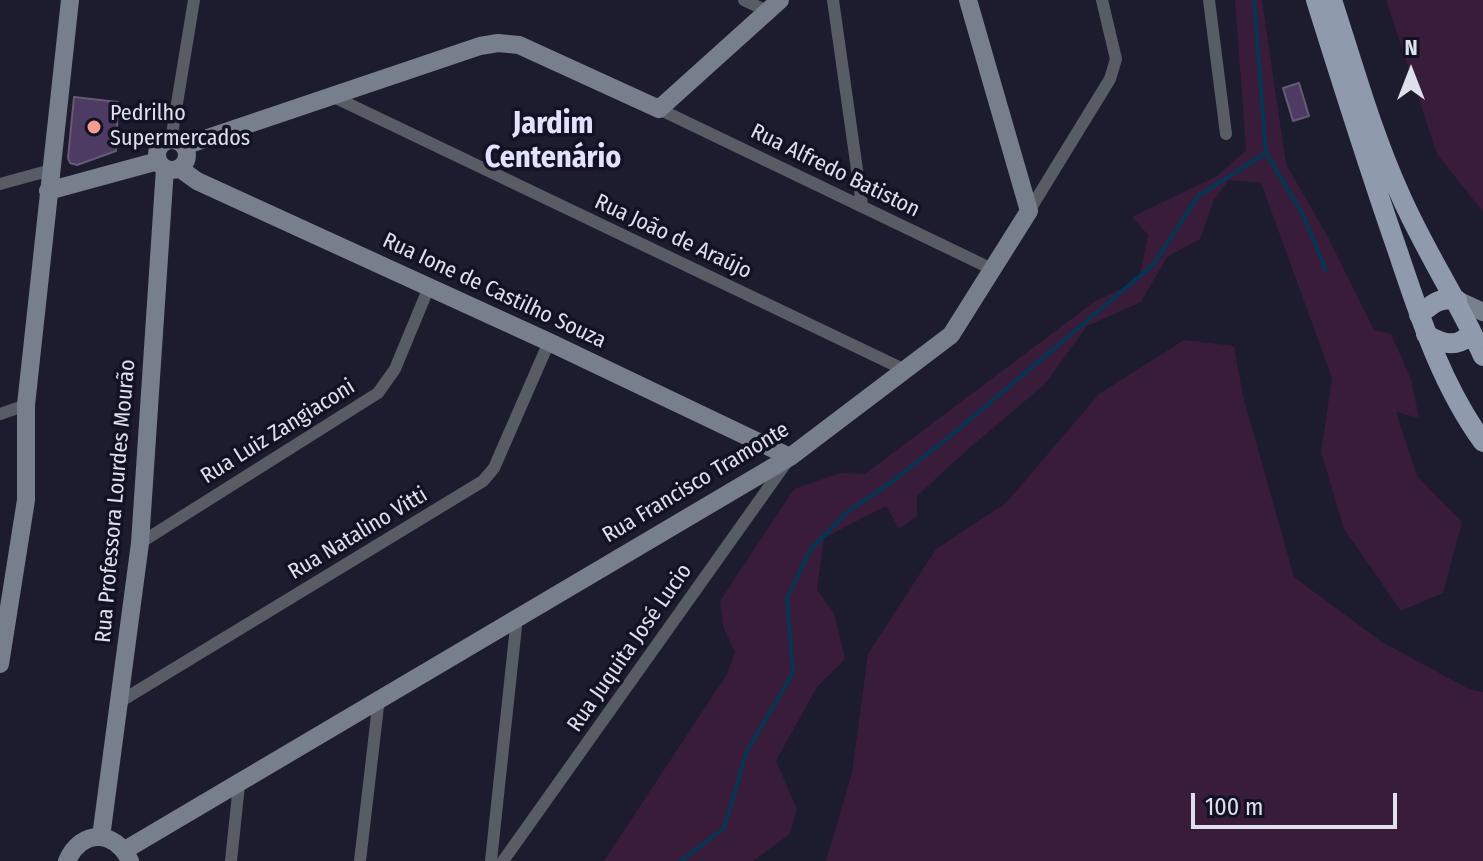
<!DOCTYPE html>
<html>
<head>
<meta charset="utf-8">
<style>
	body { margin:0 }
	#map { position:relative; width:1483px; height:861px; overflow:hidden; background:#1c1c2e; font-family:"Fira Sans Condensed",sans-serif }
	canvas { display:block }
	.north { position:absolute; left:1371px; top:32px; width:80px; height:80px; -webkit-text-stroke:6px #131224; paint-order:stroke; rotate:0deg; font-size:22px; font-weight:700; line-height:32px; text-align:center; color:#dfe0ed }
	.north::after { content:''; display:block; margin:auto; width:28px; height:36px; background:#dfe0ed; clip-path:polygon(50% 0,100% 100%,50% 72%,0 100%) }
	.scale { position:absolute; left:1191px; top:793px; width:206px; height:36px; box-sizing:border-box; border:4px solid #dfe0ed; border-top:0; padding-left:10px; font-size:24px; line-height:28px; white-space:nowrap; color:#dfe0ed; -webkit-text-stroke:6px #131224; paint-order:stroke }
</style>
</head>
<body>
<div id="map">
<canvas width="1483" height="861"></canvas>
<div class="north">N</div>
<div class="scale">100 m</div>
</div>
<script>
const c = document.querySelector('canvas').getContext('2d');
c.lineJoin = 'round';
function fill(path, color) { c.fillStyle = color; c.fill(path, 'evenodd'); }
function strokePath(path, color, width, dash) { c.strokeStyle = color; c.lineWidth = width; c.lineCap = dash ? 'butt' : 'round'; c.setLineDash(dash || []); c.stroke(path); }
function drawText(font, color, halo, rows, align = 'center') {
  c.font = font + ' "Fira Sans Condensed",sans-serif'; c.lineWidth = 7; c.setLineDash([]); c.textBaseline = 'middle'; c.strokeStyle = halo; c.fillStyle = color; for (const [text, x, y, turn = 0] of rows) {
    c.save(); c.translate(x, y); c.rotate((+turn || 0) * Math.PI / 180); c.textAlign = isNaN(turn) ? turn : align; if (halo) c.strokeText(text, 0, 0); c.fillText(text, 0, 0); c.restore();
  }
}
const green = new Path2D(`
	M1235 0H1262L1286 164 1329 239 1374 330 1391 334 1411 379 1419 418 1396 412 1417 476 1462 522 1443 593 1401 611 1344 529 1321 452 1332 378 1261 183 1229 180 1214 200 1200 239 1167 257 1141 302 1087 326 1045 384 966 451 917 496V516L899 529 886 506 824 538 817 590 834 613 845 659 817 687 776 761 797 809 790 834 753 861H604L727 674 735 652 723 626 720 601 794 489 840 473 865 474 1094 302 1139 280 1148 235 1132 217 1217 176 1246 150Z
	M1386 0H1483V212L1437 154Z
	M1184 340 1234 346 1243 396 1294 577 1382 642 1469 689 1483 692V861H826L852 773 868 654 936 549 1006 503 1099 394Z`);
const stream = new Path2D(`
	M1254 0 1266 153 1302 213 1326 270
	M681 861 724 828 747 751 793 673 787 598 810 550 846 513 896 479 955 432 1153 265 1198 196 1266 153`);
const building = new Path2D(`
	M1299 83 1309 116 1293 121 1283 88Z
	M74 97 118 102 116 151 77 165 70 163 68 158Z`);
const street = new Path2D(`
	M744 0 767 11
	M833 0 862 205
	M1209 0 1226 134
	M334 97 907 371
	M659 109 994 270
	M171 140 194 0
	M0 184 51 170
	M1029 211 1110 79 1116 59 1102 0
	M0 414 26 405
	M140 543 378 393 395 369 429 287
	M121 701 483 481 494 468 549 342
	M231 861 239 785
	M360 861 379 698
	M491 861 517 617
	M503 861 786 463`);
const secondary = new Path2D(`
	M157 155a15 15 0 1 1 30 0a15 15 0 1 1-30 0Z
	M184 146 480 46 498 43 519 45 659 109 780 0
	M179 168 197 181 549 342 790 457
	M48 191 158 161
	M1457 300 1483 312
	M0 664 26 500V405L70 0
	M101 837 140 543 165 168
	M125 850 790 457 951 335 1029 211 968 0
	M67 861C81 829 115 829 130 861`);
const primary = new Path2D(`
	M1316 0C1342 83 1368 166 1397 249 1420 317 1441 384 1483 442
	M1332 0C1353 64 1371 130 1399 192 1423 248 1458 300 1483 356
	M1419 315C1432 304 1439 297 1457 300
	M1426 334C1438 342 1454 348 1466 338L1476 341`);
const markers = [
	[94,127,8,"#f59d8e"]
];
const poiNames = [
	["Pedrilho",110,114],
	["Supermercados",110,139]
];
const streetNames = [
	["Rua Alfredo Batiston",835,171,26],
	["Rua João de Araújo",673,237,25],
	["Rua Ione de Castilho Souza",494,291,25],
	["Rua Luiz Zangiaconi",278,432,-32],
	["Rua Francisco Tramonte",696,483,-31],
	["Rua Professora Lourdes Mourão",116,501,-85],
	["Rua Natalino Vitti",358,534,-31],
	["Rua Juquita José Lucio",630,648,-55]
];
const districtNames = [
	["Jardim",553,125],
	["Centenário",553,159]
];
fill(green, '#391b3a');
strokePath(stream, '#053552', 4);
fill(building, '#4e3b63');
strokePath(building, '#655c71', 2);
strokePath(street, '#575c65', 12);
strokePath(secondary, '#777f8d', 18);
strokePath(primary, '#909aad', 20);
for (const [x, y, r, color] of markers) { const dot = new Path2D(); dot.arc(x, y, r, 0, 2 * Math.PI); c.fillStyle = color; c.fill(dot); strokePath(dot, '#131224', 3); }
drawText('22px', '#dfe0ed', '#131224', poiNames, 'left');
drawText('22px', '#dfe0ed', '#131224', streetNames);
drawText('bold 30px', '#e1e2fc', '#131224', districtNames);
</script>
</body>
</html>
